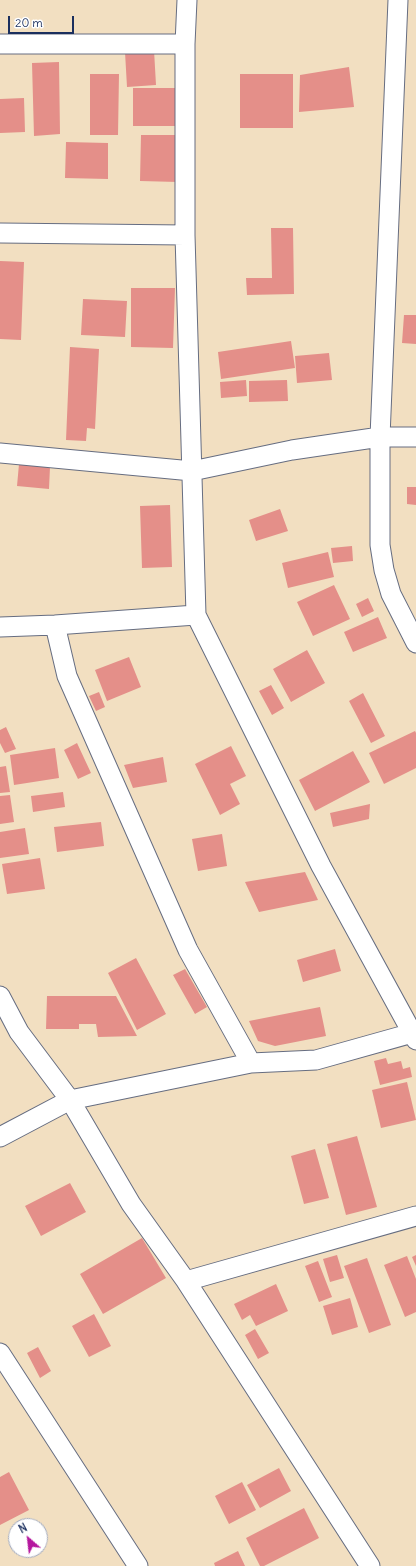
<!DOCTYPE html>
<html>
<head>
<meta charset="utf-8">
<style>
	body { margin:0 }
	#map { position:relative; width:416px; height:1566px; overflow:hidden; background:#f2dfc1; font-family:Delius,sans-serif }
	canvas { display:block }
	.north { position:absolute; left:8px; top:1518px; width:40px; height:40px; box-sizing:border-box; background:#fff; border:1px solid #a4acbf; border-radius:50%; rotate:332deg; font-size:11px; font-weight:700; line-height:16px; text-align:center; color:#1b2f5e }
	.north::after { content:''; display:block; margin:auto; width:14px; height:18px; background:#b5179e; clip-path:polygon(50% 0,100% 100%,50% 72%,0 100%) }
	.scale { position:absolute; left:8px; top:16px; width:66px; height:18px; box-sizing:border-box; border:2px solid #1b2f5e; border-top:0; padding-left:5px; font-size:12px; line-height:14px; white-space:nowrap; color:#1b2f5e; -webkit-text-stroke:3px #fff; paint-order:stroke }
</style>
</head>
<body>
<div id="map">
<canvas width="416" height="1566"></canvas>
<div class="north">N</div>
<div class="scale">20 m</div>
</div>
<script>
const c = document.querySelector('canvas').getContext('2d');
c.lineJoin = 'round';
function fill(path, color) { c.fillStyle = color; c.fill(path, 'evenodd'); }
function strokePath(path, color, width, dash) { c.strokeStyle = color; c.lineWidth = width; c.lineCap = dash ? 'butt' : 'round'; c.setLineDash(dash || []); c.stroke(path); }
const building = new Path2D(`
	M154 50 156 85 127 87 125 52Z
	M59 62 60 134 34 136 32 63Z
	M349 67 354 107 299 112 300 75Z
	M90 74H119L118 135H90Z
	M240 74H293V128H240Z
	M133 88H176V126H133Z
	M24 98 25 132 0 133V99Z
	M141 135H180L178 182 140 181Z
	M66 142 108 143V179L65 178Z
	M271 228H293L294 294 247 295 246 278H272Z
	M0 261 24 262 21 340 0 339Z
	M131 288H175L173 348 131 347Z
	M83 299 127 301 125 337 81 335Z
	M404 315H416V344L402 343Z
	M291 341 295 368 221 379 218 352Z
	M70 347 99 349 95 429 87 428 86 441 66 440Z
	M329 353 332 380 297 383 295 356Z
	M246 380 247 396 221 398 220 382Z
	M287 380 288 401 249 402V381Z
	M19 464 50 467 49 489 17 486Z
	M407 487H416V505L407 504Z
	M170 505 172 567 142 568 140 506Z
	M280 509 288 531 256 541 249 520Z
	M352 546 353 561 333 563 331 548Z
	M328 552 334 577 288 588 282 563Z
	M334 585 350 619 313 636 297 602Z
	M368 598 374 611 362 617 356 604Z
	M378 617 387 638 353 652 344 632Z
	M307 650 325 683 291 702 273 669Z
	M129 657 141 687 107 701 95 670Z
	M271 685 284 708 272 715 259 691Z
	M99 692 105 707 96 711 89 696Z
	M363 693 385 736 371 743 349 701Z
	M6 727 16 749 5 753 0 743V730Z
	M415 731 416 733V768L384 784 369 753Z
	M77 743 91 773 78 779 64 750Z
	M231 746 246 776 230 784 240 804 220 815 195 764Z
	M55 748 59 778 14 785 10 755Z
	M353 751 370 782 315 811 299 780Z
	M163 757 167 782 133 788 124 765Z
	M6 766 10 792 0 793V767Z
	M63 792 65 807 33 812 31 796Z
	M10 795 14 822 0 824V796Z
	M370 804 369 819 333 827 330 813Z
	M101 822 104 846 57 852 54 827Z
	M25 828 29 854 0 858V832Z
	M222 834 227 866 198 871 192 839Z
	M40 858 45 889 7 894 2 864Z
	M305 872 318 900 259 912 245 882Z
	M335 949 341 971 303 982 297 960Z
	M136 958 166 1014 137 1030 108 973Z
	M185 969 207 1007 195 1014 173 975Z
	M47 996H116L137 1036 98 1037 96 1024H79V1029H46Z
	M320 1007 326 1036 275 1046 258 1041 249 1021Z
	M386 1058 388 1064 401 1061 403 1069 410 1067 412 1077 380 1085 374 1061Z
	M407 1082 416 1120 381 1128 372 1090Z
	M357 1136 377 1207 346 1215 327 1144Z
	M315 1149 329 1198 304 1204 291 1156Z
	M70 1183 86 1212 41 1236 25 1206Z
	M142 1238 166 1278 103 1314 80 1274Z
	M337 1255 344 1278 330 1282 323 1259Z
	M416 1255V1266L412 1257Z
	M407 1256 416 1279V1312L405 1317 384 1265Z
	M367 1258 391 1325 369 1333 344 1266Z
	M318 1261 332 1297 319 1302 305 1266Z
	M276 1284 288 1311 256 1326 250 1315 242 1320 234 1304Z
	M350 1298 358 1327 332 1335 323 1306Z
	M94 1314 111 1346 89 1357 72 1326Z
	M255 1329 269 1353 258 1359 245 1335Z
	M38 1347 51 1371 40 1378 27 1353Z
	M279 1468 291 1491 260 1508 247 1485Z
	M9 1472 29 1510 0 1525V1477Z
	M242 1482 256 1510 229 1524 215 1496Z
	M304 1508 319 1538 264 1566H260L246 1538Z
	M238 1551 245 1566H215L214 1563Z`);
const minor = new Path2D(`
	M187 0 185 44V235L196 615 321 866 416 1040
	M398 0 380 437V545L384 570 391 594 416 643
	M0 44H185
	M0 233 185 235
	M0 453 192 471 292 450 380 437H416
	M55 625 67 676 188 950 251 1063
	M0 627 55 625 196 615
	M0 996 19 1032 70 1100 131 1204 186 1281 370 1566
	M0 1137 70 1100 251 1063 316 1060 416 1032
	M186 1281 416 1216
	M0 1353 138 1566`);
fill(building, '#e48f89');
strokePath(minor, '#666d81', 21);
strokePath(minor, '#fff', 19);
</script>
</body>
</html>
